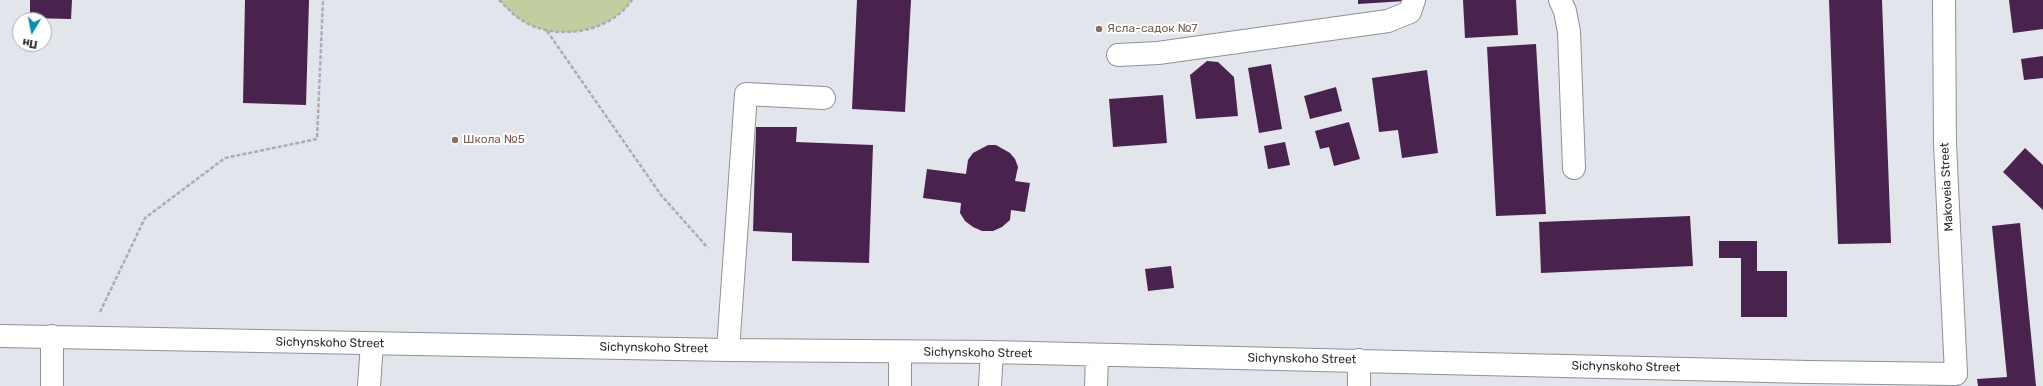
<!DOCTYPE html>
<html>
<head>
<meta charset="utf-8">
<style>
	body { margin:0 }
	#map { position:relative; width:2043px; height:386px; overflow:hidden; background:#e2e5eb; font-family:Rubik,sans-serif }
	canvas { display:block }
	.north { position:absolute; left:12px; top:12px; width:40px; height:40px; box-sizing:border-box; background:#fff; border:1px solid #ababac; border-radius:50%; rotate:190deg; font-size:11px; font-weight:700; line-height:16px; text-align:center; color:#2c2d30 }
	.north::after { content:''; display:block; margin:auto; width:14px; height:18px; background:#0a8ead; clip-path:polygon(50% 0,100% 100%,50% 72%,0 100%) }
</style>
</head>
<body>
<div id="map">
<canvas width="2043" height="386"></canvas>
<div class="north">Пн</div>
</div>
<script>
const c = document.querySelector('canvas').getContext('2d');
c.lineJoin = 'round';
function fill(path, color) { c.fillStyle = color; c.fill(path, 'evenodd'); }
function strokePath(path, color, width, dash) { c.strokeStyle = color; c.lineWidth = width; c.lineCap = dash ? 'butt' : 'round'; c.setLineDash(dash || []); c.stroke(path); }
function drawText(font, color, halo, rows, align = 'center') {
  c.font = font + ' Rubik,sans-serif'; c.lineWidth = 4; c.setLineDash([]); c.textBaseline = 'middle'; c.strokeStyle = halo; c.fillStyle = color; for (const [text, x, y, turn = 0] of rows) {
    c.save(); c.translate(x, y); c.rotate((+turn || 0) * Math.PI / 180); c.textAlign = isNaN(turn) ? turn : align; if (halo) c.strokeText(text, 0, 0); c.fillText(text, 0, 0); c.restore();
  }
}
const green = new Path2D(`
	M499 0H632C609 34 553 42 520 19 512 14 506 6 499 0Z`);
const building = new Path2D(`
	M30 0H72L71 19 30 18Z
	M245 0H309L306 105 243 103Z
	M857 0H911L905 112 852 109Z
	M1358 0H1405V1L1358 4Z
	M1463 0H1516L1518 35 1465 38Z
	M1829 0H1882L1891 243 1838 244Z
	M2009 0H2043V29L2013 33Z
	M1536 44 1546 214 1496 216 1487 47Z
	M2043 56V78L2024 80 2021 59Z
	M1207 61 1218 62 1234 77 1238 116 1196 119 1190 75Z
	M1271 64 1282 129 1259 133 1248 68Z
	M1427 70 1438 153 1402 158 1398 130 1379 132 1372 78Z
	M1336 87 1342 111 1310 119 1304 96Z
	M1163 95 1167 143 1113 147 1109 99Z
	M1349 122 1360 159 1334 166 1329 147 1320 149 1315 131Z
	M756 127H797L796 142 873 145 869 263 792 261V233L753 231Z
	M1285 142 1290 165 1268 169 1264 146Z
	M988 145H996L1010 153 1015 159 1018 167 1015 181 1030 183 1025 212 1011 210 1010 220 1002 227 993 231H982L973 227 965 221 960 213 961 203 923 198 927 169 966 174 968 160 973 153Z
	M2025 148 2043 165V210L2003 172Z
	M1690 216 1693 266 1541 273 1539 222Z
	M2020 223 2036 386H1978L1977 379 2007 377 1992 226Z
	M1719 241H1757V271H1787V317H1741V258H1719Z
	M1171 266 1174 288 1148 291 1145 269Z`);
const path = new Path2D(`
	M499 0C506 6 512 14 520 19 553 42 609 34 632 0
	M547 31 661 195 708 248
	M100 312 145 218 225 158 317 139 323 0`);
const minor = new Path2D(`
	M1560 0 1565 11 1569 32 1574 168
	M1118 55 1158 53 1388 21 1410 12 1414 0
	M0 336 728 350 992 352 1808 372 1956 374 1945 144 1944 0
	M728 350 746 94 824 98
	M1359 360V386
	M52 386V336
	M369 386 372 343
	M900 386V352
	M990 386 992 352
	M1096 386 1097 355`);
const markers = [
	[1099,29,4,"#8d6e63"],
	[455,140,4,"#8d6e63"]
];
const educationNames = [
	["Ясла-садок №7",1107,29],
	["Школа №5",463,140]
];
const streetNames = [
	["Makoveia Street",1947,187,-93],
	["Sichynskoho Street",330,343,1],
	["Sichynskoho Street",654,348,1],
	["Sichynskoho Street",978,353,1],
	["Sichynskoho Street",1302,359,1],
	["Sichynskoho Street",1626,367,1]
];
fill(green, '#c0cea0');
fill(building, '#49234d');
strokePath(minor, '#8e9196', 24);
strokePath(path, '#abadb2', 2.5, [4, 2]);
strokePath(minor, '#fff', 22);
for (const [x, y, r, color] of markers) { const dot = new Path2D(); dot.arc(x, y, r, 0, 2 * Math.PI); c.fillStyle = color; c.fill(dot); strokePath(dot, '#fff', 1.5); }
drawText('12px', '#785e54', '#fff', educationNames, 'left');
drawText('12px', '#2c2d30', '#fff', streetNames);
</script>
</body>
</html>
